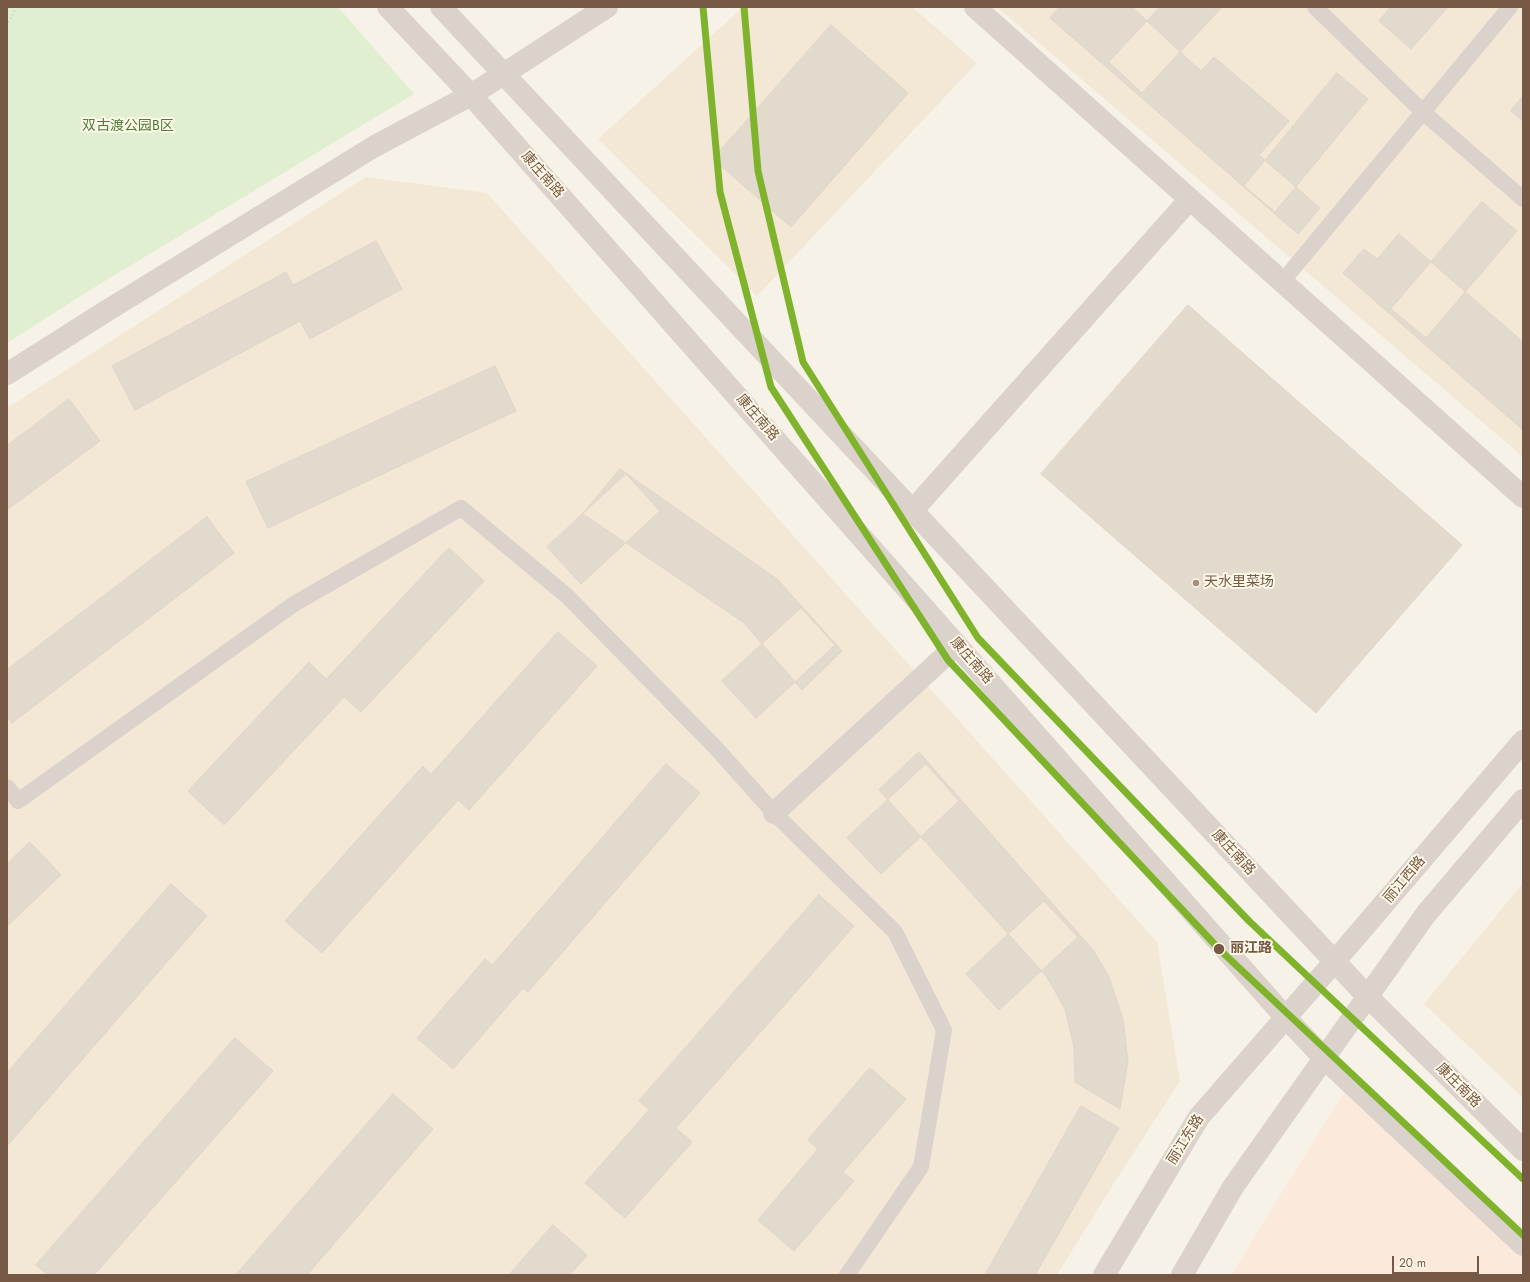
<!DOCTYPE html>
<html>
<head>
<meta charset="utf-8">
<style>
	body { margin:0 }
	#map { position:relative; width:1530px; height:1282px; overflow:hidden; background:#f7f2e7; font-family:Jost,sans-serif }
	canvas { display:block }
	.frame { position:absolute; inset:0; border:8px solid #765945; pointer-events:none }
	.scale { position:absolute; left:1392px; top:1256px; width:87px; height:18px; box-sizing:border-box; border:2px solid #765945; border-top:0; padding-left:5px; font-size:12px; line-height:14px; white-space:nowrap; color:#765945; -webkit-text-stroke:3px #fff7e7; paint-order:stroke }
</style>
</head>
<body>
<div id="map">
<canvas width="1530" height="1282"></canvas>
<div class="frame"></div>
<div class="scale">20 m</div>
</div>
<script>
const c = document.querySelector('canvas').getContext('2d');
c.lineJoin = 'round';
function fill(path, color) { c.fillStyle = color; c.fill(path, 'evenodd'); }
function strokePath(path, color, width, dash) { c.strokeStyle = color; c.lineWidth = width; c.lineCap = dash ? 'butt' : 'round'; c.setLineDash(dash || []); c.stroke(path); }
function drawText(font, color, halo, rows, align = 'center') {
  c.font = font + ' Jost,"Noto Sans SC",sans-serif'; c.lineWidth = 4; c.setLineDash([]); c.textBaseline = 'middle'; c.strokeStyle = halo; c.fillStyle = color; for (const [text, x, y, turn = 0] of rows) {
    c.save(); c.translate(x, y); c.rotate((+turn || 0) * Math.PI / 180); c.textAlign = isNaN(turn) ? turn : align; if (halo) c.strokeText(text, 0, 0); c.fillText(text, 0, 0); c.restore();
  }
}
const residential = new Path2D(`
	M743 7H912L977 63 757 296 598 139Z
	M997 7H1523V457Z
	M366 177 487 193 1157 942 1180 1081 1111 1188 1057 1275H7V408Z
	M1523 883V1098L1424 1004Z`);
const commercial = new Path2D(`
	M1346 1089 1523 1254V1275H1231Z`);
const green = new Path2D(`
	M7 7H338L414 94 95 287 7 343Z`);
const building = new Path2D(`
	M1060 7H1132L1201 71 1214 57 1289 121 1259 155 1320 208 1298 234 1050 18Z
	M1160 7H1222L1142 93 1109 62Z
	M1391 7H1448L1411 49 1379 21Z
	M831 25 908 93 791 227 713 159Z
	M1337 73 1368 99 1275 212 1244 186Z
	M1523 96V121L1511 111Z
	M1482 202 1517 231 1426 338 1391 309Z
	M1399 234 1523 342V430L1343 273 1364 249 1377 259Z
	M376 241 402 289 310 339 300 321 135 410 112 366 286 272 293 285Z
	M1188 305 1462 545 1316 713 1041 474Z
	M495 366 516 411 268 528 246 482Z
	M69 399 100 441 7 510V446Z
	M620 469 777 579 842 651 802 690 743 622 583 514Z
	M626 474 660 511 581 584 547 547Z
	M207 517 234 553 12 723 7 716V670Z
	M449 548 484 581 361 712 344 697 224 825 188 791 309 662 326 679Z
	M801 608 835 645 756 718 722 681Z
	M558 632 597 666 469 810 458 800 322 953 285 921 423 766 431 774Z
	M919 752 1094 951 1109 977 1123 1019 1128 1061 1120 1109 1075 1082 1074 1047 1065 1009 1047 977 879 790Z
	M666 764 700 793 528 992 523 988 453 1069 417 1038 485 959 492 965Z
	M926 764 959 801 881 874 847 838Z
	M30 842 61 875 7 926V864Z
	M171 884 207 916 7 1146V1073Z
	M819 895 854 926 676 1128 692 1142 625 1218 585 1183 649 1110 639 1101Z
	M1044 901 1078 937 999 1010 966 974Z
	M235 1038 273 1071 94 1275H48L36 1265Z
	M870 1068 906 1099 843 1172 854 1181 794 1251 758 1220 818 1149 808 1140Z
	M393 1094 433 1129 307 1275H236Z
	M1081 1106 1119 1128 1035 1275H985Z
	M553 1225 587 1255 570 1275H509Z`);
const path = new Path2D(`
	M7 26 16 7`);
const service = new Path2D(`
	M1315 7 1423 112 1523 199
	M1282 282 1510 7
	M7 787 18 801 294 604 461 508 567 596 716 748 774 813 895 932 944 1030 921 1167 847 1275`);
const minor = new Path2D(`
	M975 7 1523 497
	M7 374 108 310 375 146 471 95 607 7
	M913 510 1190 199
	M774 813 957 645`);
const secondary = new Path2D(`
	M388 7 471 95 1286 1018 1324 1058 1523 1245
	M441 7 1367 996 1523 1150
	M1104 1275 1199 1117 1335 961 1523 741
	M1182 1275 1233 1187 1426 914 1523 800`);
const metro1 = new Path2D(`
	M703 7 720 192 771 387 948 660 1220 950 1523 1235
	M744 7 758 171 803 362 978 638 1249 921 1523 1179`);
const markers = [
	[1196,583,4,"#a38f7e"],
	[1219,949,6,"#765945"]
];
const parkNames = [
	["双古渡公园B区",128,127]
];
const streetNames = [
	["康庄南路",542,175,49],
	["康庄南路",757,418,49],
	["康庄南路",971,661,49],
	["康庄南路",1233,853,47],
	["丽江西路",1405,880,-50],
	["康庄南路",1458,1086,45],
	["丽江东路",1186,1140,-58]
];
const poiNames = [
	["天水里菜场",1204,583]
];
const stopNames = [
	["丽江路",1230,949]
];
fill(residential, '#f3e8d6');
fill(commercial, '#fbe9db');
fill(green, '#e0efd0');
fill(building, '#e3dace');
strokePath(building, '#e0d5c9', 1);
strokePath(path, '#dad1ca', 2.5, [1, 3]);
strokePath(service, '#dbd2cb', 16);
strokePath(minor, '#dbd2cb', 22);
strokePath(secondary, '#dbd2cb', 22);
strokePath(metro1, '#80b32c', 7);
for (const [x, y, r, color] of markers) { const dot = new Path2D(); dot.arc(x, y, r, 0, 2 * Math.PI); c.fillStyle = color; c.fill(dot); strokePath(dot, '#fff7e7', 1.5); }
drawText('14px', '#4c7d3d', '#fff7e7', parkNames);
drawText('14px', '#765945', '#fff7e7', streetNames);
drawText('14px', '#765945', '#fff7e7', poiNames, 'left');
drawText('bold 14px', '#765945', '#fff7e7', stopNames, 'left');
</script>
</body>
</html>
